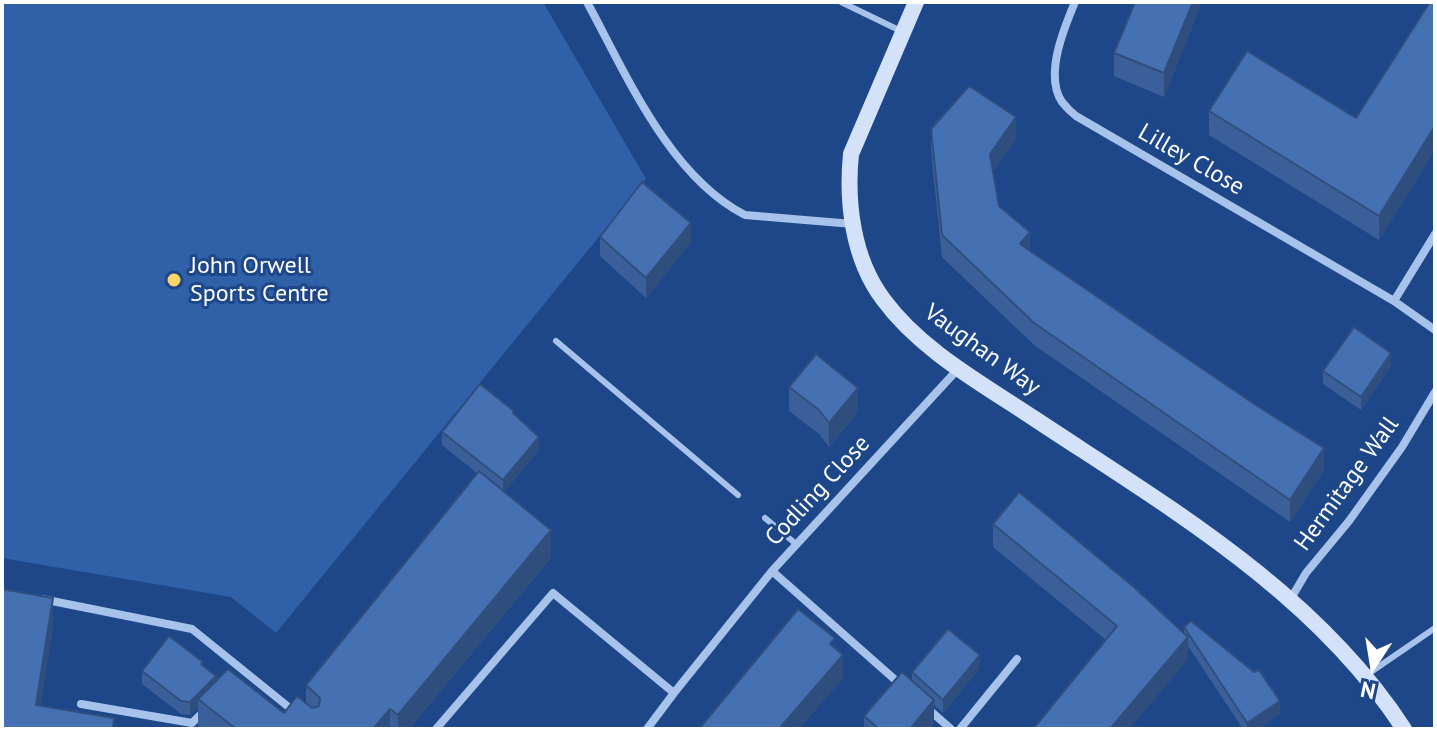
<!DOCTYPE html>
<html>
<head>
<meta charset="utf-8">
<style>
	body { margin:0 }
	#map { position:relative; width:1437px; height:731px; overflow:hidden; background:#1d4789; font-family:"PT Sans",sans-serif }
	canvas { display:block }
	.frame { position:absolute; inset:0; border:4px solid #fff; pointer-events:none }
	.north { position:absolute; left:1333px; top:627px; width:80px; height:80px; -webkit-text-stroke:6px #1d4789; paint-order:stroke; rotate:192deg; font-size:22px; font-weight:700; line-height:32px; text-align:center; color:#fff }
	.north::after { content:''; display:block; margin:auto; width:28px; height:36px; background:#fff; clip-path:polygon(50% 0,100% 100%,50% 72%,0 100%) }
</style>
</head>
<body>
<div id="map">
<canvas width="1437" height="731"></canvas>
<div class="frame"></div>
<div class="north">N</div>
</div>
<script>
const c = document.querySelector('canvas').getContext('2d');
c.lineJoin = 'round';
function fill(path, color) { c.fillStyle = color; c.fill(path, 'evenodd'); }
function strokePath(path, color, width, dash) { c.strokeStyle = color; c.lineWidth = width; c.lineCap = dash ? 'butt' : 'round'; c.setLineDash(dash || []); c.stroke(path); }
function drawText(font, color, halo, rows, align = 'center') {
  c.font = font + ' "PT Sans",sans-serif'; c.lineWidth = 6; c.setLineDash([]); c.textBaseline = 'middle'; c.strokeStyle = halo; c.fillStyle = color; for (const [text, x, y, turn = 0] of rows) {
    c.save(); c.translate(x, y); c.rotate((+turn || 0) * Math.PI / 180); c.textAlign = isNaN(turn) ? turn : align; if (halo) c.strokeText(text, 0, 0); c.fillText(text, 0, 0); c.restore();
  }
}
const green = new Path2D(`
	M2 2H543L646 179 276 633 231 597 2 558Z`);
const lane = new Path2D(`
	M841 2 903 32
	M556 341 738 495
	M765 518 796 544
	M1368 674 1435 628`);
const street = new Path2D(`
	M587 2C626 74 669 176 745 215L853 224
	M1075 2C1064 28 1044 76 1062 102 1066 107 1071 112 1076 116L1394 301 1435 330
	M1394 301 1435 234
	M42 599 192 629 296 713
	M1290 600 1306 573 1349 521 1402 447 1435 392
	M901 685 772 571 958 369
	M81 704 192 723 205 710
	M926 707 951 729
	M436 729 553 593 674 693
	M647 729 674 693 772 571
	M960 729 1017 659`);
const secondary = new Path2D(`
	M916 2 851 154C846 203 853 259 883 299 921 351 983 384 1035 419 1168 507 1315 592 1404 729`);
const wall = new Path2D(`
	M1202 2 1164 97 1114 76V53Z
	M1435 2V150L1379 240 1209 135V111L1356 118Z
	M931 129 1016 139 993 171 999 206 1030 251 1324 470 1290 522 1034 345 942 257 931 151Z
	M600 237 691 242 646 298 600 256Z
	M1391 366 1361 410 1323 384V371Z
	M789 387 858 412 829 447 819 434 789 411Z
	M514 414 539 450 504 492 551 558 409 729H200L198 727V707L190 715 181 714 142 684V671L203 665 216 681 284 713 306 703V685L477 473 442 445V432Z
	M993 524 1184 634V627L1280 714 1258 729H1243L1188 646V660L1106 640 993 547Z
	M980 668 943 713 934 705V723L930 729H864V716L912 680V672Z`);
const shadedWall = new Path2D(`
	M1193 2H1202L1164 97V73Z
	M1016 117V139L990 176V154Z
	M1435 126V150L1379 240V216Z
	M691 223V242L646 298V278Z
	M1030 232V254L1020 244Z
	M1391 353V366L1361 410V397Z
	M858 388V412L829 447V423Z
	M539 437V450L503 493V480Z
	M1324 448V470L1290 522V500Z
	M551 530V558L409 729H398V715Z
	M53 598V628L37 729 36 705Z
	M1188 637V660L1129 729H1110Z
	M843 655V679L799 729H779Z
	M980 655V668L943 713V700Z
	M216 676V689L198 699V707L190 715V702Z
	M934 700V723L930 729H910Z
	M1280 701V714L1258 729H1247V723Z
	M390 709V729H373Z`);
const building = new Path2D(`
	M1135 2H1193L1164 73 1114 53Z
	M1430 2H1435V126L1379 216 1209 111 1247 51 1356 118Z
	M969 86 1016 117 990 154 999 206 1030 232 1020 244 1254 404 1324 448 1290 500 1034 323 942 235 931 129Z
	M642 182 691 223 646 278 600 237Z
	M1354 327 1391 353 1361 397 1323 371Z
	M816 354 858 388 829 423 819 410 789 387Z
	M480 384 514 411 513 413 539 437 503 480 442 432Z
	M479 471 551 530 398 715 390 709 373 729H236L198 699 228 669 284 713 297 696 312 708 319 706 320 698 306 685Z
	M1019 492 1135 588 1188 637 1110 729H1033L1117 626 993 524Z
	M2 589 53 598 36 705 114 718 113 729H2Z
	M798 609 835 638 830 644 843 655 779 729H699Z
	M1191 621 1254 672 1259 670 1280 701 1247 723 1184 627Z
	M948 629 980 655 943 700 912 672Z
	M169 636 203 662 201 664 216 676 190 702 181 701 142 671Z
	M902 672 934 700 910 729H879L864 716Z`);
const markers = [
	[174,280,8,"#fcd765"]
];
const streetNames = [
	["Lilley Close",1191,160,30],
	["Vaughan Way",982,350,36],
	["Hermitage Wall",1347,484,-54],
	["Codling Close",818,491,-47]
];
const poiNames = [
	["John Orwell",190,266],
	["Sports Centre",190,294]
];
fill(green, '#3060a7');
strokePath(lane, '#a7c3ec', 6);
strokePath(street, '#a7c3ec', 8);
strokePath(secondary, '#d3e2f9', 16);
fill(wall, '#3b6099');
fill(shadedWall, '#304e7d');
fill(building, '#4570b2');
strokePath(building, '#304e7d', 2);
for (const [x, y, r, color] of markers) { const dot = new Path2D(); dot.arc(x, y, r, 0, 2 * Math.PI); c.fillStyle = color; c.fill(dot); strokePath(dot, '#1d4789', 3); }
drawText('24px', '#fff', '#1d4789', streetNames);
drawText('24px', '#fff', '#1d4789', poiNames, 'left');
</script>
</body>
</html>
